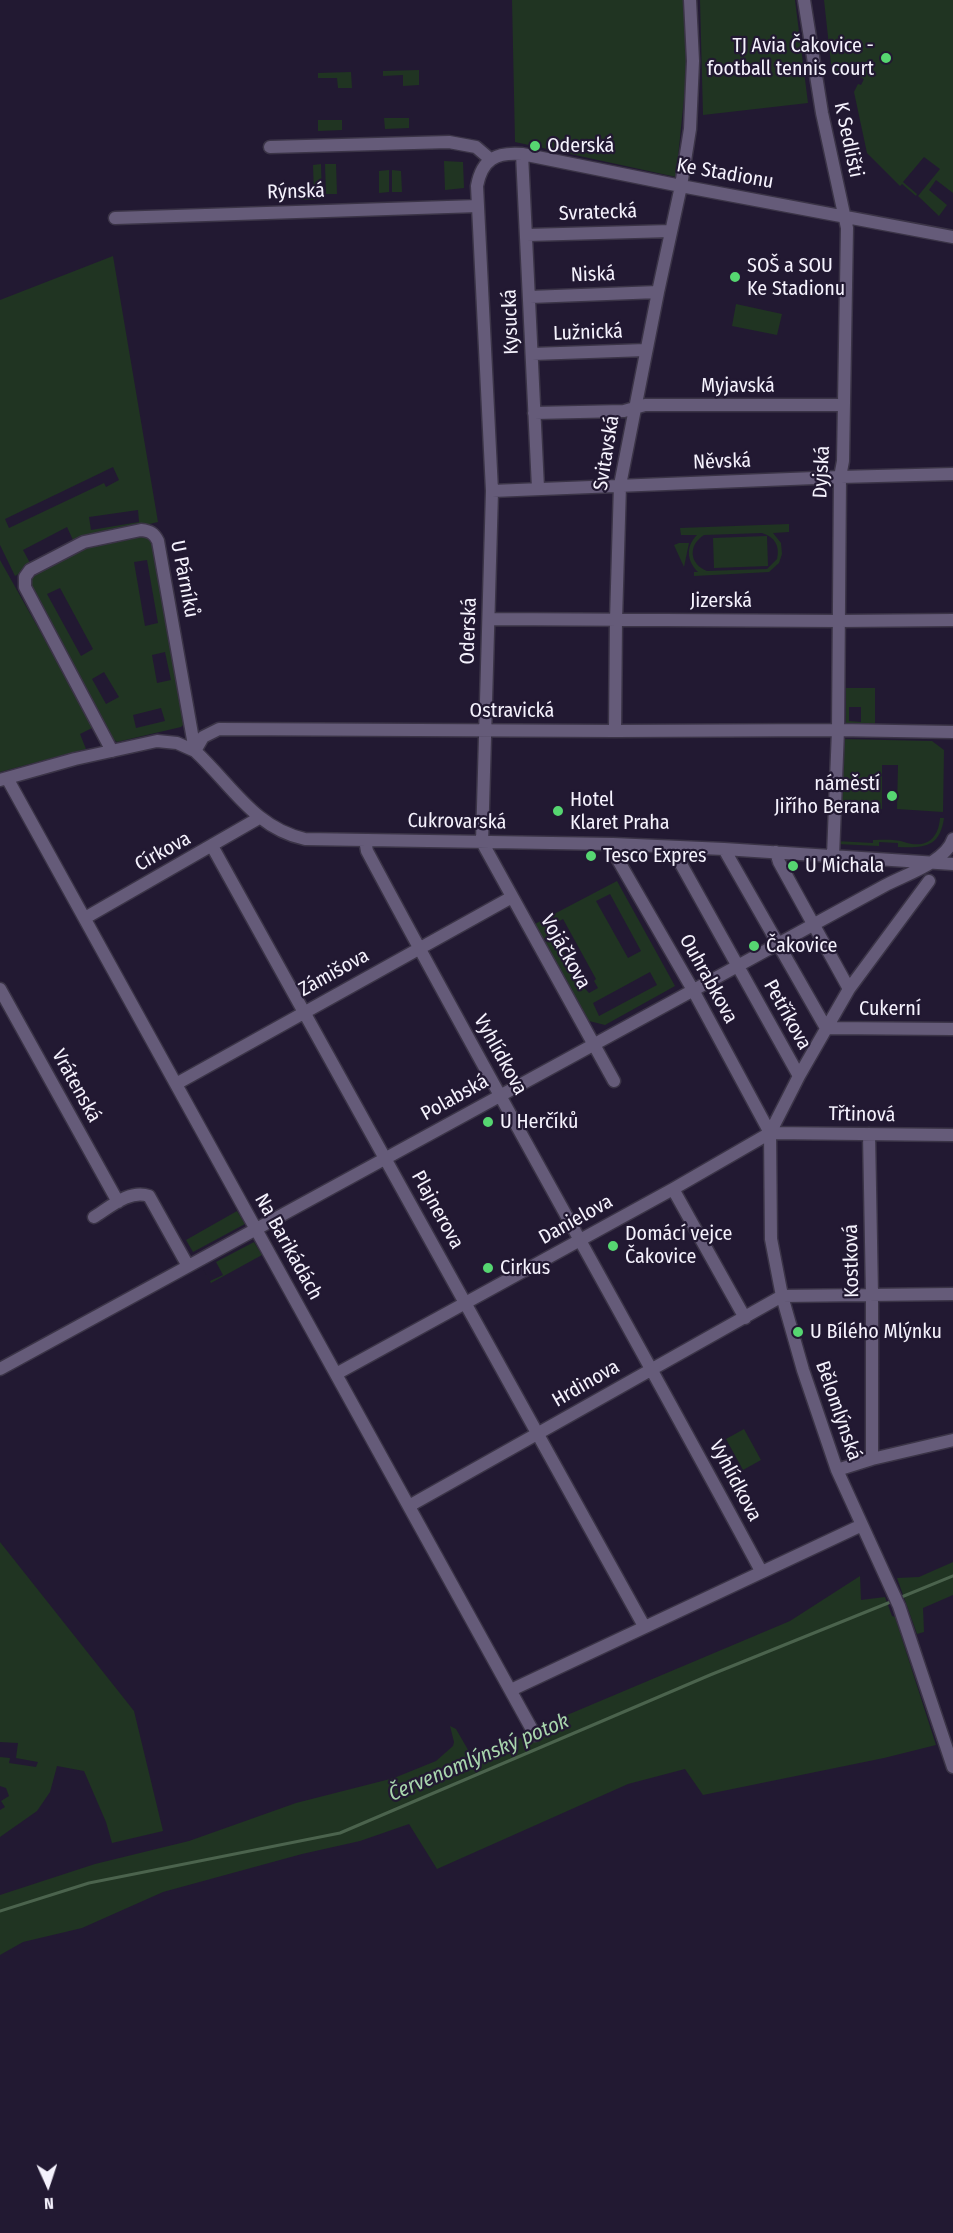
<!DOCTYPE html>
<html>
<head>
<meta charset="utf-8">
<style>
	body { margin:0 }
	#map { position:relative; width:953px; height:2233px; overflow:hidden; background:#221932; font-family:"Fira Sans Condensed",sans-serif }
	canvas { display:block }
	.north { position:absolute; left:18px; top:2155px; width:60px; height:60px; -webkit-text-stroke:4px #221932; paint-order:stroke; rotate:177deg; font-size:16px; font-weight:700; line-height:24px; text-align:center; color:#f5f2fd }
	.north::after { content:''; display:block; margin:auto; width:21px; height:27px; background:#f5f2fd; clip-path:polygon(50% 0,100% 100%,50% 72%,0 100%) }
</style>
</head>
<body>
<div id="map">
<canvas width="953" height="2233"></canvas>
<div class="north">N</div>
</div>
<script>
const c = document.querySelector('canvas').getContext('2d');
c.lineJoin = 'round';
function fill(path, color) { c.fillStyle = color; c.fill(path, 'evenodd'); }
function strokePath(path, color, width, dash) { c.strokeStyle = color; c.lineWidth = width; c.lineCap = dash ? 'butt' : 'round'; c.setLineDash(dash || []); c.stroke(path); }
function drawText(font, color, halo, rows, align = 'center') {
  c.font = font + ' "Fira Sans Condensed",sans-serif'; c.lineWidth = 4.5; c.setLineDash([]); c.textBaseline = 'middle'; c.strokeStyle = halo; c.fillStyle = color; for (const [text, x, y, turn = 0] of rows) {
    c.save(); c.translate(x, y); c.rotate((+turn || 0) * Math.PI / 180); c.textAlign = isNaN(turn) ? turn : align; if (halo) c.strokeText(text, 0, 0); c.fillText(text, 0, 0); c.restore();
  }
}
const green = new Path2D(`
	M512 0H685L688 59 676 177 515 142Z
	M700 0H795L808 103 703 115Z
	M824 0H953V193L936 180 929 190 947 205 939 216 918 196 940 169 924 157 903 182 917 194 916 196 902 184 900 186 867 153 854 92 858 84 861 85 864 79 846 70 842 76 836 72 832 73Z
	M419 70V85L403 86V75L383 76V71Z
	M351 72 352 88H338L337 78H318V73Z
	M384 118H409V128L385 129Z
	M318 120H342V130L318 131Z
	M444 161 463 162 464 188 445 190Z
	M321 164 322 199 304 200 303 195 314 194 313 165Z
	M325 164H336L337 194H326Z
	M389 170V192L379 193V171Z
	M392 170 401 171 402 192H392Z
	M113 256 158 522 81 540 15 576 0 545V300ZM113 467 119 480 106 487 104 483 9 528 5 519ZM138 510 139 522 91 530 89 517ZM67 527 73 540 30 563 23 550Z
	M736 304 782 314 777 335 732 326Z
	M789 524V532L773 533 781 543 782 554 779 563 769 572 694 576V572H698C686 560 686 546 697 535H681L680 528ZM762 533C775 537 780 546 777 559L767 569 707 571C689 564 688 545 704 535Z
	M152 534 185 723 181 727 117 742 113 739 30 586V578L34 573 83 546ZM147 560 158 623 145 626 134 562ZM60 588 93 649 81 656 47 594ZM165 652 171 680 157 683 152 655ZM104 672 119 697 106 704 92 679ZM161 708 165 721 136 728 133 715Z
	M767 536 768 566 714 568 713 538Z
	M679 543H689L684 567 674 545Z
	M0 560 94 727 80 734 86 749 0 772Z
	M846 688H875V725H846ZM849 707H861V722L849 721Z
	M840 739 932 741 944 750 943 812 897 809 898 765H882V809L840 807Z
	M940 818H944C940 848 923 848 898 847V843L879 842V846L837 844 836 841 873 843V840C882 840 895 839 904 842 922 848 938 843 940 818Z
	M617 881 675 986 605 1025 589 1021 535 924ZM610 894 641 951 628 958 596 901ZM563 919 596 979 594 981 598 988 589 993 581 984 550 926ZM650 972 657 985 599 1016 593 1003Z
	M237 1211 245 1224 193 1252 186 1240Z
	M254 1242 262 1255 211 1283 203 1269 210 1281 223 1275 216 1262Z
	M744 1429 761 1460 743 1470 726 1439Z
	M0 1542 134 1711 163 1831 112 1843 106 1822 84 1771 57 1766 50 1792 37 1811 0 1837V1810L5 1807 1 1801 9 1796 6 1788 0 1786V1757L10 1758 9 1763 36 1767 38 1762 16 1758 18 1743 0 1742Z
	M953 1562V1595L923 1608 924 1632 917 1634 897 1578 919 1577Z
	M860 1576 861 1600 885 1597 892 1616 895 1617 936 1745 884 1758 703 1795 685 1769 628 1784 437 1869 409 1824 360 1841 302 1854 163 1892 82 1928 23 1942 0 1955V1895L95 1864 189 1841 296 1803 394 1778 436 1761 453 1746 454 1742 450 1726 456 1729 471 1755 502 1742 535 1735 544 1731 541 1726 790 1621Z`);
const stream = new Path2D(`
	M899 1598 953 1576
	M0 1911 89 1883 340 1833 710 1675 893 1601`);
const minor = new Path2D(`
	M804 0 822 113 847 228 843 461 840 477 838 730 833 856
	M270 147 449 142 476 147 490 159
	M522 154 538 488
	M115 218 478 206
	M527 235 671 231
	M530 297 658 292
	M532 354 646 350
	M534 413 624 411 645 405H843
	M492 491 840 477 953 474
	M489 619 839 621 953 620
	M615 731 616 620 620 485 658 292 681 186 690 129 693 61 690 0
	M112 751 25 587V577L30 570 84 542 141 530C150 531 154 533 158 541L195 751
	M195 751 203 737 219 729 615 731 838 730 953 732
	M7 778 535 1735
	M0 780 75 759 157 741 177 743 195 751C231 784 254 828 305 839L613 844 724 849 953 864
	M365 840 367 851C496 1093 632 1330 761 1571
	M613 844 614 853 693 990 770 1133
	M212 846 644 1626
	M674 847 676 855 799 1076
	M724 849 826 1028
	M776 852 779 862 849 989
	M929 881 849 989 799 1076 770 1133 771 1239 782 1296 803 1370 837 1470 899 1606 953 1767
	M85 918 259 818
	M0 989 118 1202
	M826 1028 953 1029
	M614 1081 482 842 492 491 477 186C482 159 496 152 522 154L681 186 953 237
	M176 1084 512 897
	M770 1133 953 1135
	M869 1134 872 1295V1459
	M673 1189 745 1318
	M94 1217C110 1207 130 1189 149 1196L188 1266
	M0 1369 884 886C904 875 946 862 953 839
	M336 1374 673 1189 770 1133
	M837 1470 872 1459 953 1440
	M409 1506 782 1296 953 1294
	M511 1690 862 1525`);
const markers = [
	[886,58,6,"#56d671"],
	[535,146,6,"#56d671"],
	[735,277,6,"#56d671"],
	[892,796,6,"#56d671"],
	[558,811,6,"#56d671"],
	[591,856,6,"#56d671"],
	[793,866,6,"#56d671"],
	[754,946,6,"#56d671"],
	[488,1122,6,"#56d671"],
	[613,1246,6,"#56d671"],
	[488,1268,6,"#56d671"],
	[798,1332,6,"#56d671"]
];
const poiNames = [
	["TJ Avia Čakovice -",874,46,"right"],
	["football tennis court",874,69,"right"],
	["Oderská",547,146],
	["SOŠ a SOU",747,266],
	["Ke Stadionu",747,289],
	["náměstí",880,784,"right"],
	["Jiřího Berana",880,807,"right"],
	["Hotel",570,800],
	["Klaret Praha",570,823],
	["Tesco Expres",603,856],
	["U Michala",805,866],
	["Čakovice",766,946],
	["U Herčíků",500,1122],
	["Domácí vejce",625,1234],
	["Čakovice",625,1257],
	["Cirkus",500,1268],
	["U Bílého Mlýnku",810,1332]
];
const streetNames = [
	["K Sedlišti",848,140,78],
	["Ke Stadionu",725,174,10],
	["Rýnská",296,192,-2],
	["Svratecká",598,213,-2],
	["Niská",593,275,-2],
	["Kysucká",511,322,-92],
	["Lužnická",588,333,-2],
	["Myjavská",738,386],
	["Svitavská",607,453,-81],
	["Něvská",722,462,-2],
	["Dyjská",822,472,-87],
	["U Párníků",184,579,79],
	["Jizerská",721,601],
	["Oderská",469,631,-88],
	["Ostravická",512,711],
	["Cukrovarská",457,822,1],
	["Církova",163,852,-29],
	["Vojáčkova",565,952,61],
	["Zámišova",334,973,-29],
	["Ouhrabkova",708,979,61],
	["Cukerní",890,1009],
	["Petříkova",787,1015,61],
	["Vyhlídkova",500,1055,61],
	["Vrátenská",76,1086,61],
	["Polabská",455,1098,-29],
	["Třtinová",862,1115,1],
	["Plajnerova",437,1210,61],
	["Danielova",576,1220,-29],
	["Na Barikádách",288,1247,61],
	["Kostková",852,1261,-91],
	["Hrdinova",586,1384,-30],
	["Bělomlýnská",838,1411,71],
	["Vyhlídkova",735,1481,62]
];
const waterNames = [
	["Červenomlýnský potok",479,1758,-23]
];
fill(green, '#203422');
strokePath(stream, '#4b634d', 3);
strokePath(minor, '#3b3447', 15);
strokePath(minor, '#655b79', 12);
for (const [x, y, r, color] of markers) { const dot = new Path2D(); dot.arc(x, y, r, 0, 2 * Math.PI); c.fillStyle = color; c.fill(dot); strokePath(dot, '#221932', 2); }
drawText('20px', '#f5f2fd', '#221932', poiNames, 'left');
drawText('20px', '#f5f2fd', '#221932', streetNames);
drawText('italic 21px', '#a8d6ad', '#221932', waterNames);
</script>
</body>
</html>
